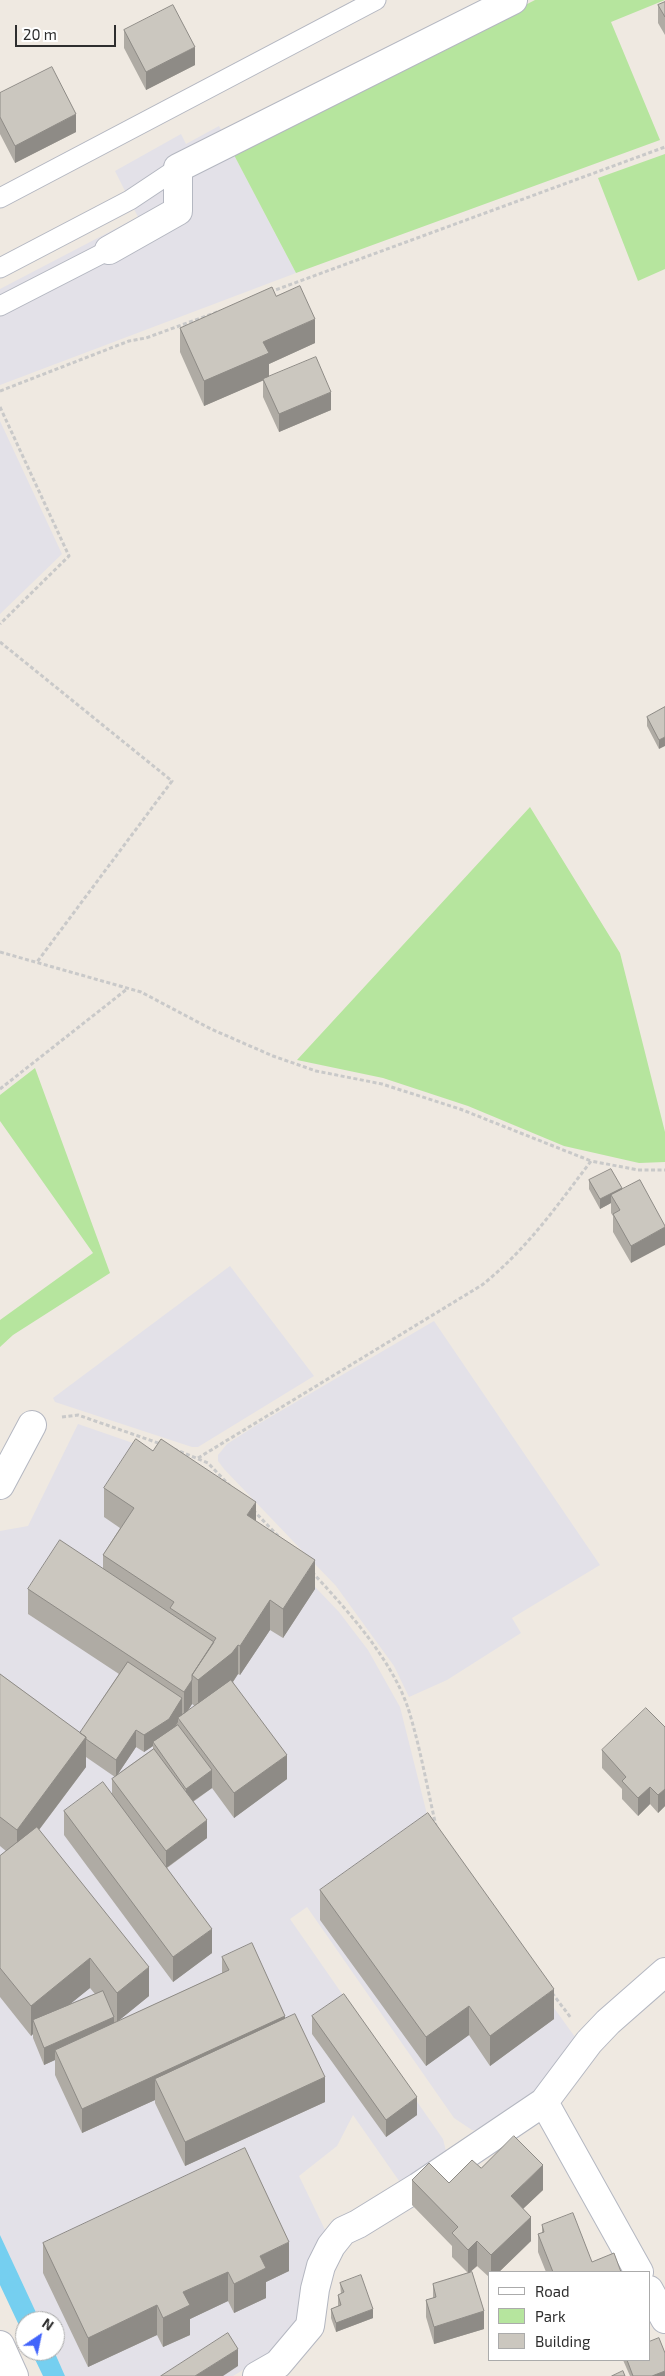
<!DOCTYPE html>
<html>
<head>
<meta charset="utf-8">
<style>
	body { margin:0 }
	#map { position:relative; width:665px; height:2376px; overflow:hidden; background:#efe9e1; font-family:"Exo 2",sans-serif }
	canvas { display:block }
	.legend { position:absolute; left:488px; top:2271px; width:162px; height:90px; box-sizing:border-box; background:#fff; border:1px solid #ababab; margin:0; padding:6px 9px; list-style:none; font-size:15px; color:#2e2e2e }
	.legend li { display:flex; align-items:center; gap:10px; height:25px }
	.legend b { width:25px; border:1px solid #ababab }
	.north { position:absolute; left:15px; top:2311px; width:50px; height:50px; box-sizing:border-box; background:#fff; border:1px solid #ababab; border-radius:50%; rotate:34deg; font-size:14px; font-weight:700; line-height:20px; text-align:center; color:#2e2e2e }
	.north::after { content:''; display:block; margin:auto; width:18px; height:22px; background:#4264fb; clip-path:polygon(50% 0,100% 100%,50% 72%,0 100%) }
	.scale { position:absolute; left:15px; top:25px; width:101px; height:22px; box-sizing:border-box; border:2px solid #2e2e2e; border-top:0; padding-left:6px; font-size:15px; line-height:18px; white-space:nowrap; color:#2e2e2e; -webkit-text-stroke:4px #fff; paint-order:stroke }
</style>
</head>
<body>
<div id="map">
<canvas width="665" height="2376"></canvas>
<ul class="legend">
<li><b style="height:6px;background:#fff"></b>Road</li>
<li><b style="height:14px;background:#b6e59e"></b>Park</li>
<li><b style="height:14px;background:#cbc7bf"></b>Building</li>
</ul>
<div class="north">N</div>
<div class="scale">20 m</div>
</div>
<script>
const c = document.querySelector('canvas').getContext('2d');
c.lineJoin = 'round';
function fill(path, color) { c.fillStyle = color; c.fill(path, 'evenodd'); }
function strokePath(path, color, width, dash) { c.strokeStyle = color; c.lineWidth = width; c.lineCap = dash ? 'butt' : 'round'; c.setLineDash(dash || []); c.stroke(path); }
const industrial = new Path2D(`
	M219 126 296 273 0 385V289L138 217 115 171 181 134 186 144Z
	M0 421 62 554 0 614Z
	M230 1266 314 1376 198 1447H192L55 1402 53 1398Z
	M434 1321 600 1565 512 1618 521 1633 447 1680 409 1697 394 1666 336 1586 224 1469 218 1461V1455L227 1444 255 1426Z
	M78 1424 185 1461 214 1481 339 1612 368 1650 400 1707 434 1842 575 2037 549 2072 536 2095 479 2131 472 2130 454 2118 307 1907 290 1919 443 2139 446 2151 442 2160 404 2188 353 2115 337 2146 299 2176 327 2234 300 2320 278 2349 233 2376H65L54 2351 55 2321H40L0 2235V1531L28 1526Z`);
const green = new Path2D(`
	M535 0H665L611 22 660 140 296 273 234 155Z
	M665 154V269L638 281 598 178Z
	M530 807 620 953 665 1132V1162L639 1163 564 1146 468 1106 383 1078 297 1060Z
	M35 1068 110 1273 13 1335 0 1347V1320L93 1253 0 1121V1095Z`);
const water = new Path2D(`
	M0 2235 40 2321H25V2338L0 2285Z
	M31 2351H54L65 2376H43Z`);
const path = new Path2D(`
	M270 292 665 147
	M0 391 129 341 146 338 220 311
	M0 407 69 556 0 624
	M0 642 172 781 37 962
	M0 952 141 992 211 1029 273 1056 316 1071 382 1084 460 1109 591 1161
	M0 1089 127 989
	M62 1417 78 1415 161 1444
	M174 1449 208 1463 230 1486
	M198 1458 482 1285C526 1250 557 1206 591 1161L638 1170H665
	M253 1510 279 1537
	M312 1572C347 1610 391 1658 408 1708 420 1746 427 1787 436 1826
	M552 1993 571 2018`);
const service = new Path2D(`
	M0 198 376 0
	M0 268 130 200 178 168
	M0 306 109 250`);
const minor = new Path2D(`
	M109 250 178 211V168L513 0
	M544 2102 639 2272
	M649 2290 665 2319
	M257 2376 278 2364 310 2326 315 2289 321 2266 331 2246 343 2231 358 2224 418 2187 544 2102 589 2042 608 2022 665 1972`);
const tertiary = new Path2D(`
	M0 1485 32 1425
	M0 2345 14 2376`);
const wall = new Path2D(`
	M665 2V35L658 23V5Z
	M124 30 195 65 146 90 124 48Z
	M0 93 76 132 15 163 0 134Z
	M276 296 315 343 269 364V377L331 410 279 432 263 397V380L204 406 180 352V328Z
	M665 707 659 749 647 726V717Z
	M589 1180 622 1190 640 1180 631 1263 613 1232V1216L611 1213V1203L600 1209 589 1189Z
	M104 1488 256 1521 315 1589 283 1638 270 1630 240 1675 238 1674 233 1682 287 1779 234 1818 212 1788 193 1802 207 1838 167 1868 212 1953 173 1982 64 1835V1811L112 1794V1779L115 1777 86 1757V1767L39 1830 149 1996 117 2022 222 1973V1957L285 2019 325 2102 185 2166 155 2103V2100L82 2133 55 2075V2060L44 2065 33 2038V2034L31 2036 0 1997V1856L6 1851 0 1846V1674L80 1733 119 1674 28 1614V1589L103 1568V1555L120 1528 104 1517ZM192 1704 195 1706 187 1712ZM153 1746V1749L117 1775 136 1747 144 1752ZM90 1988 95 1994 68 2005Z
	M665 1727V1806L658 1813 650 1804 638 1816 622 1799V1789L602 1768V1750Z
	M320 1890 554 2019 490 2066 469 2035 426 2066 320 1920Z
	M312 2016 417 2115 386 2137 312 2034Z
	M481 2168 543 2190 523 2209 531 2241 499 2272H489V2277L477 2266 470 2272 484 2329 434 2344 426 2317V2300L433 2298V2284L468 2273 452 2257V2246L412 2205V2180L449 2183Z
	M542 2225 592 2262 621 2272H546L538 2252V2234L542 2233Z
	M43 2243 289 2271 266 2282V2298L234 2313 228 2301 190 2319V2335L163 2347 157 2335 88 2367 43 2273Z
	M340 2283 373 2318 336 2332 331 2318V2309L338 2306V2295L341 2294Z
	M623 2360H649L665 2376H630Z`);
const shadedWall = new Path2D(`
	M195 47V65L146 90V72Z
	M76 114V132L15 163V146Z
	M315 319V343L269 364V378L204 406V381L263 342Z
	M331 392V410L279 432V414Z
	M665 737V746L659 749V740Z
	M622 1188V1197L611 1195V1203L600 1209V1199Z
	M665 1227V1245L631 1263V1246Z
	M256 1502V1531L247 1515Z
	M315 1560V1589L283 1638V1609Z
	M270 1600V1630L240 1675V1646Z
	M238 1645V1674L232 1683 198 1709V1680Z
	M192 1680V1704L184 1717V1692Z
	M182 1698V1716L178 1718V1722L169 1736 153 1742V1746L144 1752V1735Z
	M136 1730V1747L116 1777V1760Z
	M86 1737V1767L17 1859V1830Z
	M287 1755V1779L234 1818V1793Z
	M212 1770V1788L186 1806V1789Z
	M650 1787V1804L638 1816V1798Z
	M665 1789V1806L658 1813V1795Z
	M207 1820V1838L166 1868V1851Z
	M212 1929V1953L173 1982V1957Z
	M90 1958V1988L37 2031 33 2020V2034L31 2036V2006Z
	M149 1967V1996L117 2022V1993Z
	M554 1989V2019L490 2066V2036Z
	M469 2006V2035L426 2066V2037Z
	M285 2016V2040L155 2079V2100L82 2133V2109Z
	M114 2017V2035L55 2050V2060L44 2065V2048Z
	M325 2077V2102L185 2166V2142Z
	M417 2097V2115L386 2137V2120Z
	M543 2165V2190L511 2220V2196Z
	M531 2217V2241L499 2272H491V2255Z
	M477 2241V2266L468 2274V2250Z
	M289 2242V2271L266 2282V2298L234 2313V2284L260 2256Z
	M228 2272V2301L190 2319V2335L163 2347V2318L183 2292Z
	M157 2305V2335L88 2367V2338Z
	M373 2309V2318L336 2332V2323Z
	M484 2311V2329L434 2344V2327Z
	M238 2349V2366L223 2376H195Z
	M665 2371V2376H652Z`);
const building = new Path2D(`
	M665 2V17L658 5Z
	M173 5 195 47 146 72 124 30Z
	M52 67 76 114 15 146 0 117V93Z
	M300 286 315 319 263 342 269 353 204 381 180 328 272 287 276 296Z
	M316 357 331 392 279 414 263 379Z
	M665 707V737L659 740 647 717Z
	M611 1169 622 1188 600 1199 589 1180Z
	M640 1180 665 1226V1227L631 1246 613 1214 620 1210 611 1195Z
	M136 1439 153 1451 161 1439 256 1502 247 1515 315 1560 283 1609 270 1600 240 1646 238 1645 232 1653 198 1680 192 1675 216 1638 170 1608 174 1602 103 1555 134 1508 104 1488Z
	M60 1540 214 1642 192 1675V1680L184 1692 28 1589Z
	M128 1662 182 1698 169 1719 144 1735 136 1730 116 1760 86 1739V1737L80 1733Z
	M0 1674 86 1737 17 1830 0 1817Z
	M231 1680 287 1755 234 1793 178 1718Z
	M646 1708 665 1727V1789L658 1795 650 1787 638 1798 622 1781 626 1777 602 1750Z
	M178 1725 212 1770 186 1789 153 1742Z
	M154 1749 207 1820 166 1851 112 1779Z
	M103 1782 212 1929 173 1957 64 1811Z
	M428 1813 554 1989 490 2036 469 2006 426 2037 320 1890Z
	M37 1827 149 1967 117 1993 90 1958 31 2006 0 1968V1856Z
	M252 1943 285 2016 82 2109 55 2050 229 1970 222 1957Z
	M103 1991 114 2017 44 2048 33 2020Z
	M344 1994 417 2097 386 2120 312 2016Z
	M295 2014 325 2077 185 2142 155 2079Z
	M514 2136 543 2165 511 2196 531 2217 491 2255 477 2241 468 2250 452 2233 458 2227 412 2180 429 2163 449 2183 472 2160 481 2168Z
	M245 2148 289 2242 260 2256 266 2268 234 2284 228 2272 183 2292 190 2305 163 2318 157 2305 88 2338 43 2243Z
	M573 2213 592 2262 614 2253 621 2272H553L538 2234 544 2232 542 2225Z
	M472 2272 484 2311 434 2327 426 2300 436 2297 433 2284Z
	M361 2275 373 2309 336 2323 331 2309 341 2305 338 2295 344 2292 340 2283Z
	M228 2333 238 2349 195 2376H161Z
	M659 2338 665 2353V2371L652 2376H633L627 2360H649V2342Z
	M623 2371 625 2376H612Z`);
fill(industrial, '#e3e1e8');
fill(green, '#b6e59e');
fill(water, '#75cff0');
strokePath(service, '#b4b7c1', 21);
strokePath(minor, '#b4b7c1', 30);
strokePath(tertiary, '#b4b7c1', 30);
strokePath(path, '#c9c9c9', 3, [4, 2.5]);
strokePath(service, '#fff', 19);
strokePath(minor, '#fff', 28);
strokePath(tertiary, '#fff', 28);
fill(wall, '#afaba4');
fill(shadedWall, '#8e8b86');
fill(building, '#cbc7bf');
strokePath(building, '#8e8b86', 1);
</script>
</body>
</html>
